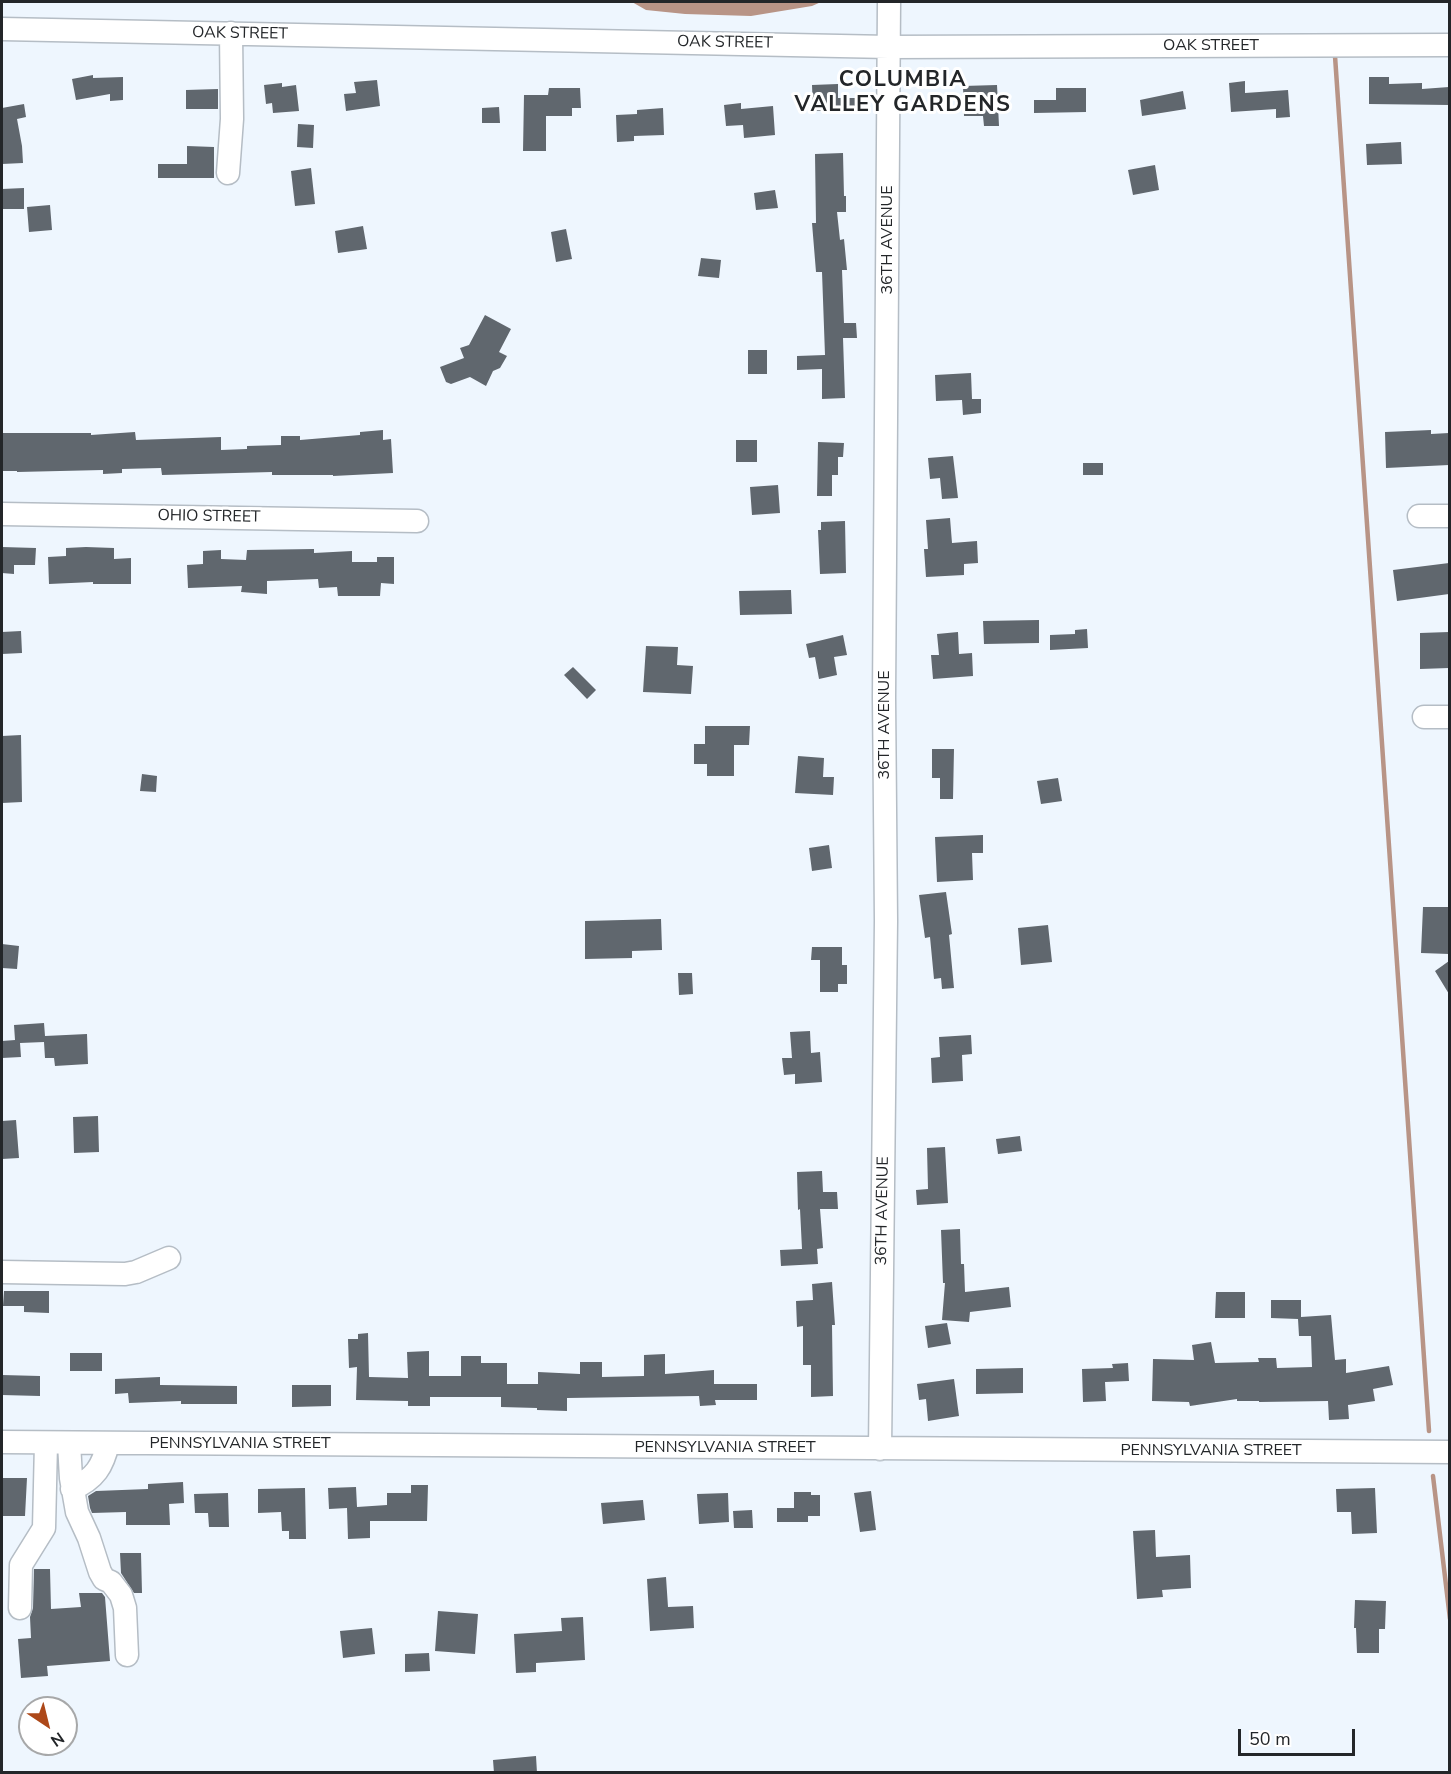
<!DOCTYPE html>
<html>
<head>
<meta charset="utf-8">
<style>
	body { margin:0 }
	#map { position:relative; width:1451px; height:1774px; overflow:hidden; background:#eef6fe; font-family:"Nunito Sans",sans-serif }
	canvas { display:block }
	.frame { position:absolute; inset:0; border:3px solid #232629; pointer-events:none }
	.north { position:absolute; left:18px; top:1696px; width:60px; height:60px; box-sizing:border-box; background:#fff; border:2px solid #a7a8a9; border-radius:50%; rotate:145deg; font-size:16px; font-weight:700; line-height:24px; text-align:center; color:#232629 }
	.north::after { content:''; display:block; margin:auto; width:21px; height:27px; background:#ad4819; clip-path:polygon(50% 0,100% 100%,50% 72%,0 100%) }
	.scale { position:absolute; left:1238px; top:1729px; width:117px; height:27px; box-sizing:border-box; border:3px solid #232629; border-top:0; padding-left:8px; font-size:18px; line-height:21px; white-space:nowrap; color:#232629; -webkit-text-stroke:4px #fff; paint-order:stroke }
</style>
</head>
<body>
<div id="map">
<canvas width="1451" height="1774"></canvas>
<div class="frame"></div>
<div class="north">N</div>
<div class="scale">50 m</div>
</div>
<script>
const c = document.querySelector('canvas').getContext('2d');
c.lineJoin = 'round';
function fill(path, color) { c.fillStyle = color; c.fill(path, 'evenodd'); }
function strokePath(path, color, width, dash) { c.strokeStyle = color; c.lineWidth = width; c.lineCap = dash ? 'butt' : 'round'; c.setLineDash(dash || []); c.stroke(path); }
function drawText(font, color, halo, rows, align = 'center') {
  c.font = font + ' "Nunito Sans",sans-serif'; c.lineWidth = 6; c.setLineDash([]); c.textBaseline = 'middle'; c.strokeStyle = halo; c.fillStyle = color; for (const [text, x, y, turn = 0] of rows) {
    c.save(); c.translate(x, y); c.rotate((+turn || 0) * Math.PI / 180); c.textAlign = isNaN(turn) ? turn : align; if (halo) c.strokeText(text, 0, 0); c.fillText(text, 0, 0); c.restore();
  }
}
const water = new Path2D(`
	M632 2H821L812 6 751 16 685 14 646 10Z`);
const stream = new Path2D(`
	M1335 56 1429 1431
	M1433 1476 1450 1619`);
const building = new Path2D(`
	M93 75V78L123 77V100L110 101V94L76 100 72 79Z
	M1369 77H1389V84L1422 83V89L1449 87V105L1369 104Z
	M377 80 380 106 346 111 344 94 356 93 354 82Z
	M1245 81V93L1288 90 1290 117 1276 118V109L1231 112 1229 83Z
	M282 83V87L296 85 299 111 273 113 272 103 266 104 264 85Z
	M838 84V98H857L858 111H813L812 85Z
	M997 85 999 126H984L983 116H964L963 86Z
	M549 88H580L581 108H572V116H546V151H523L524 95H548Z
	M1056 88H1086V112L1034 113V100H1056Z
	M218 89V109H186V90Z
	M1183 91 1186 109 1142 116 1140 100Z
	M741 103V109L773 106 775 135 744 138 743 125 726 126 724 105Z
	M24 104 26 117 17 119 22 146 23 163 2 164V108Z
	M499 107 500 123H482V108Z
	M663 108 664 135 634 136V141L617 142 616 115 637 114V110Z
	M298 124 314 125 313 148 297 147Z
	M1401 142 1402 164 1367 165 1366 144Z
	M187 146 214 147V178H158V164H187Z
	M843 153 844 196H846V212H837L840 240 844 239 847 270H842L844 323H856L857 338H843L845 398 822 399V369L797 370V356L825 355 822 272H816L812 223H816L815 154Z
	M1155 165 1159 190 1133 195 1128 170Z
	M311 168 315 204 295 206 291 171Z
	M24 188V209H2V189Z
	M775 190 778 208 756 210 754 193Z
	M50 205 52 230 29 232 27 207Z
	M363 226 367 249 338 253 335 231Z
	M566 229 572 259 556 262 551 232Z
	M701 258 721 260 719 278 698 276Z
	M485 315 511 329 499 352 507 356 500 368 493 371 486 386 470 377 451 384 446 382 440 367 464 358 460 348 469 345Z
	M748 350H767V374H748Z
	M971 373 972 399H981V413L963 415 962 400 936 401 935 375Z
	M383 430V440L391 439 393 473 333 476V475H272V472L162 475 161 468 122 469V473L103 474V470L17 472V471H2V433H91V435L135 432 136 440 221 437V450L247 449V446L281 445V436H300V440L360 435V432Z
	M1431 430V434L1449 433V465L1386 468 1385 432Z
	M736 440H757V462H736Z
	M818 442 844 443 843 457H838V475H832V496H817Z
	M953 456 958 498 942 499 940 478 930 479 928 458Z
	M1083 463H1103V475H1083Z
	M778 485 780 513 752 515 750 487Z
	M950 518 952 543 977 541 978 563 964 564V575L926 577 924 549H928L926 520Z
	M845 521 846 573 820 574 818 530H821V522Z
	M2 547 36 548 35 565H14V574L2 573Z
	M86 547 114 548V559L131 558V584H93V582L49 584 48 557 66 556V548Z
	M314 549V553L352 551V562H377V557H394V584L381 583 380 596H338L337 587 319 588 318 579 267 581V594L241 592 242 586 188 588 187 565 203 564V551L221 550V559L246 560 247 550Z
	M1449 563V594L1397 601 1393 570Z
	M791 590 792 614 740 615 739 591Z
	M1039 620V643L984 644 983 621Z
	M1087 629 1088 648 1050 650V635L1075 634V630Z
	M21 631 22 653 2 654V632Z
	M958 632 959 654 972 653 973 676 933 679 931 655H939L937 634Z
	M1449 632V668L1420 669V633Z
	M843 635 847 655 834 657 837 675 819 679 815 657 809 658 806 644Z
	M646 646 678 647 677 665 693 666 691 694 643 692Z
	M573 667 596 690 587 699 564 675Z
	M705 726H750L749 745H734V776H707V764H694V744H705Z
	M21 735 22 802 2 803V736Z
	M932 749H954L953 799H940V778H932Z
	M798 756 824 758 823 777H834L833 795 795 793Z
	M142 774 157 776 156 792 140 791Z
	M1058 778 1062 801 1041 804 1037 781Z
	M983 835V853H972L973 880 937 882 935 837Z
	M829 845 832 868 812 871 809 848Z
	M946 892 952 934 949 935 954 988 942 989 941 978 934 979 930 937 925 938 919 895Z
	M1423 907H1449V954L1421 953Z
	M661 919 662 950 632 951V958L585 959V921Z
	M1048 925 1052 962 1021 965 1018 928Z
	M2 944 19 946 17 969 2 968Z
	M812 947H842V965H847V984H838V992H820V960H811Z
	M1449 961V994L1435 971Z
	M678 973H692L693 994 679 995Z
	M44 1023 45 1036 87 1034 88 1064 55 1066 54 1058H45L44 1042 20 1043 21 1057 2 1058V1041L15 1040 14 1025Z
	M810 1031 811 1053 820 1052 822 1082 795 1084V1074L784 1075 782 1058H792L790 1032Z
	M971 1035 972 1054 962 1055 963 1081 932 1083 931 1058 940 1057 939 1037Z
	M98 1116 99 1152 74 1153 73 1117Z
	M16 1120 19 1158 2 1159V1121Z
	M1020 1136 1022 1151 998 1154 996 1139Z
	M945 1147 948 1203 917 1205 916 1190 928 1189 927 1148Z
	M822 1171 823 1192H837L838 1209H820L823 1248 817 1249 818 1264 781 1266 780 1250 802 1249 800 1209 798 1210 797 1172Z
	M960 1229 961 1264H964L965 1292 1009 1287 1011 1307 970 1312 969 1322 942 1320 945 1283H943L941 1230Z
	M832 1282 835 1325H832L833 1396 811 1397V1365H803V1326L797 1327 796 1301 813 1300 812 1284Z
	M4 1291H49V1313L24 1312V1306H3Z
	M1216 1292H1245V1318H1215Z
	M1271 1300H1301V1317L1331 1315 1335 1360 1346 1359V1373L1389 1366 1393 1385 1373 1389 1375 1401 1348 1405 1349 1419 1329 1420 1328 1401 1259 1402V1401H1237V1399L1190 1406 1189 1402 1152 1401 1153 1359 1194 1360 1192 1345 1211 1342 1215 1363 1259 1362 1258 1358H1276L1277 1368 1312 1367 1311 1336H1299L1298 1319 1271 1318Z
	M947 1323 951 1344 928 1348 925 1326Z
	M368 1333 369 1377 408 1378 407 1352 429 1351V1376H461V1356H481V1363H507V1384H538V1372L580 1374V1362H602V1377L644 1376V1355L665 1354V1374L714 1370V1384H757V1400H715L716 1405 700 1406 699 1396 567 1398V1411L537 1410V1408L501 1407V1397H430V1406H408V1401L356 1400 357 1367 349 1368 348 1339H358V1334Z
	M70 1353H102V1371H70Z
	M1128 1363 1129 1381 1105 1382 1106 1401 1083 1402 1082 1369 1113 1368 1112 1364Z
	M1023 1368V1393L976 1394V1369Z
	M2 1375 40 1376V1396L2 1395Z
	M160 1377V1385L237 1386V1404H181V1401L129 1403 128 1393 115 1394V1379Z
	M954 1379 959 1416 928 1421 926 1399 919 1400 917 1384Z
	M292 1385H331V1406L292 1407Z
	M2 1478H27L25 1516H2Z
	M183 1482 184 1503 169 1504 170 1525H126V1512L92 1513 90 1508 88 1496 96 1491 148 1489V1484Z
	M411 1485H428L427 1521H370V1538L348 1539 347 1508 329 1509 328 1488 356 1487 357 1507 387 1505V1493H411Z
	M305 1488 306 1539H289V1531H282L281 1512 258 1513V1489Z
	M1375 1488 1377 1533 1352 1534 1351 1512H1337L1336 1489Z
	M871 1491 876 1530 860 1532 854 1493Z
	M794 1492H811V1495H820V1516H808V1522H777V1508H794Z
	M228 1493 229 1527H209L208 1513H195L194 1494Z
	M728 1493 729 1522 699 1524 697 1494Z
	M643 1500 645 1520 603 1524 601 1503Z
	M752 1510 753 1528H734L733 1511Z
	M1155 1530 1156 1557 1190 1555 1191 1588 1162 1590 1163 1597 1137 1599 1133 1531Z
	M120 1553H141L142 1593H134L121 1573Z
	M34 1569H50L51 1609 81 1607 79 1593H102L105 1597 110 1661 47 1666 48 1676 21 1678 18 1639 31 1638 30 1617 33 1608Z
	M666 1577 668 1607 693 1606 694 1628 650 1631 647 1579Z
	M1355 1600 1386 1601 1385 1629H1379V1653H1357L1356 1628H1354Z
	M438 1611 478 1614 475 1654 435 1651Z
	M583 1617 585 1660 536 1663V1672L516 1673 514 1634 562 1631 561 1618Z
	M372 1628 375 1654 343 1658 340 1631Z
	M429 1653 430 1671 405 1672V1654Z
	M536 1756 537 1773H494L493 1760Z`);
const minor = new Path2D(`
	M2 29 889 47 1450 45
	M228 173 232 119 231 33
	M2 514 417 521
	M1419 516H1450
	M1424 717H1450
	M2 1272 125 1274 136 1272 169 1258
	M2 1442 1450 1452
	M69 1443 71 1478 77 1512 89 1538 100 1572 104 1579 111 1582 121 1595 125 1608 127 1655
	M880 1449 886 921 884 697 889 2
	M72 1489C95 1479 103 1466 108 1443
	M20 1608 21 1565 44 1528 46 1443`);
const streetNames = [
	["OAK STREET",240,34,1],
	["OAK STREET",725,43,1],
	["OAK STREET",1211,46],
	["36TH AVENUE",888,240,-90],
	["OHIO STREET",209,517,1],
	["36TH AVENUE",885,725,-90],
	["36TH AVENUE",883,1211,-89],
	["PENNSYLVANIA STREET",240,1444],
	["PENNSYLVANIA STREET",725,1448],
	["PENNSYLVANIA STREET",1211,1451]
];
const districtNames = [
	["COLUMBIA",903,81],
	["VALLEY GARDENS",903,106]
];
fill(water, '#b89486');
strokePath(stream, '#b89486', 4.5);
fill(building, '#60676e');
strokePath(minor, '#b5bdc5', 25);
strokePath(minor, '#fff', 22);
drawText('16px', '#232629', '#fff', streetNames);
c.letterSpacing = '1.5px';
drawText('bold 22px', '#232629', '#fff', districtNames);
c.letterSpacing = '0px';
</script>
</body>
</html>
